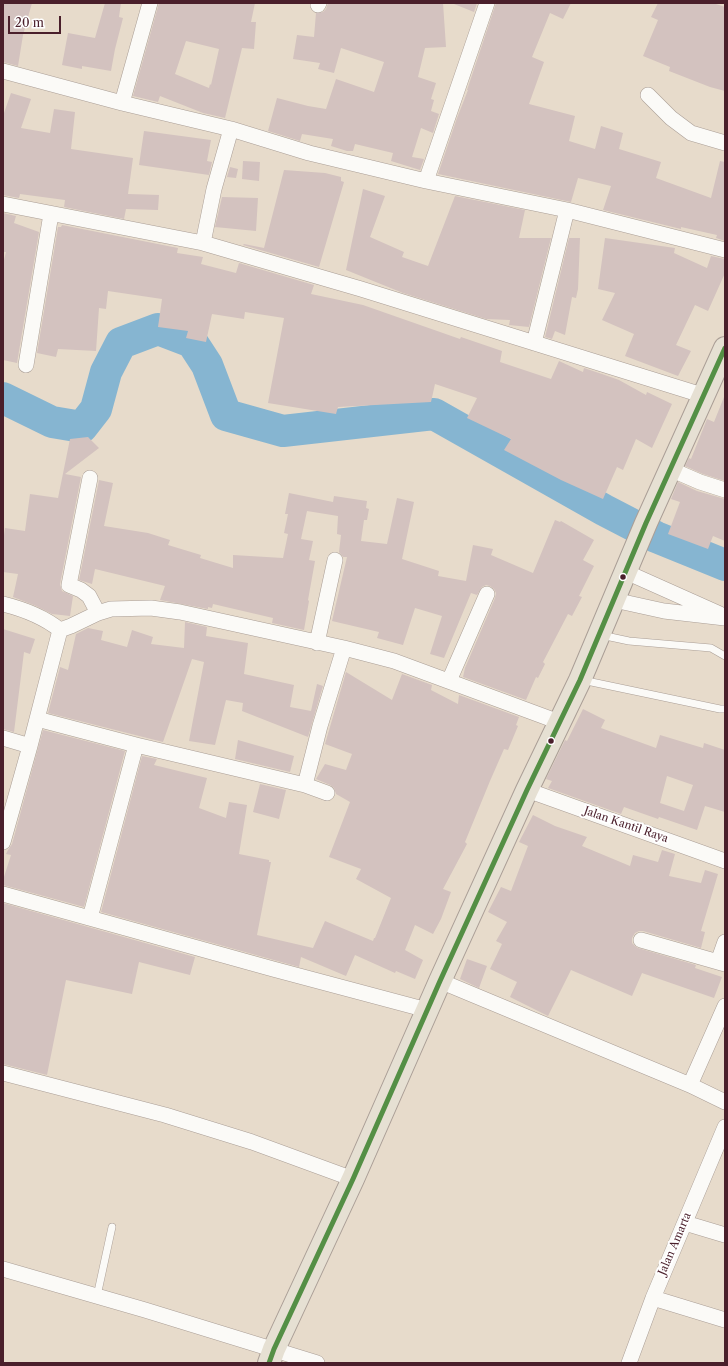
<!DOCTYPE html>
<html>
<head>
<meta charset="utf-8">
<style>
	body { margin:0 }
	#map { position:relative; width:728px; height:1366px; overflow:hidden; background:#e7dbcb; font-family:"Libre Caslon Text",serif }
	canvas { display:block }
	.frame { position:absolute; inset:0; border:4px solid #4a1f2b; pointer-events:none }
	.scale { position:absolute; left:8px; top:16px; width:53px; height:18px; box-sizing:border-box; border:2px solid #4a1f2b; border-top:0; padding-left:5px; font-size:12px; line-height:14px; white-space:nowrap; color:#4a1f2b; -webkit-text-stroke:3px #fff; paint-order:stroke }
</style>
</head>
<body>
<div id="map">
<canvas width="728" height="1366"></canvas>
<div class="frame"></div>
<div class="scale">20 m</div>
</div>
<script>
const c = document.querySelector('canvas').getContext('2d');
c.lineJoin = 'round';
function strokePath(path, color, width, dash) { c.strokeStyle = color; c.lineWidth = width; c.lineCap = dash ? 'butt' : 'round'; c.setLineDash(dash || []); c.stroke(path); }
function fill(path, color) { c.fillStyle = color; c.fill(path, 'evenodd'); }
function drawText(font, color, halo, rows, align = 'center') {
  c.font = font + ' "Libre Caslon Text",serif'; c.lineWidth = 4; c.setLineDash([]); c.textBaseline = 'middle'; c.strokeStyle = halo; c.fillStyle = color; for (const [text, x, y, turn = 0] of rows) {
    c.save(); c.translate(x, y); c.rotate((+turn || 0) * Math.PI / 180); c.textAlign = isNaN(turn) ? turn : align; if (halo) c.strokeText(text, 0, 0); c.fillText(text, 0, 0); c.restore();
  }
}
const river = new Path2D(`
	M3 398 52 422 82 427 96 409 106 372 121 343 158 329 192 342 207 365 226 415 283 431 434 414 604 510 656 537 725 565`);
const building = new Path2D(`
	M3 3H32L23 35 18 66 3 62Z
	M105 3H121L119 17 123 18 115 49 111 71 82 66V69L62 65 68 33 95 38Z
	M159 3H255L251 22H256L254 49 242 48 225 118 203 113 160 96 158 102 133 96ZM186 41 219 49 211 85 210 84 209 88 175 74Z
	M328 3H443L446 47 425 48 418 77 436 83 431 99 434 100 431 111 439 114 433 133 421 128 412 157 424 159 420 170 391 161 393 153 355 144 353 151H347L331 146 333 139 302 134 300 141 268 131 277 98 308 106 326 109 336 79 374 92 384 62 341 48 334 73 318 69 320 63 293 59 297 35 314 37 316 13 323 12 326 9Z
	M454 3H477L474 12 454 4Z
	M496 3H571L563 19 550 13 532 57 544 62 529 104 575 116 569 141 595 149 601 126 623 133 619 149 661 162 656 178 711 198 720 161 725 162V241L716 238 717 235 681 227V229L603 210 611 186 578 178 571 202 438 174 457 118 468 90H467Z
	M658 3H713L725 7V91L710 87 669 71 670 67 643 56 658 20 651 17Z
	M11 93 31 99 21 128 50 133 54 109 75 112 71 149 133 158 128 194 159 195 158 210 126 209 124 219 64 207 65 200 20 194 19 198 3 195V116Z
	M144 131 211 140 207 161 212 162 209 175 139 165Z
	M243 161 260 162 259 181 242 179Z
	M230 167 238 169 236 178 227 177Z
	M284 170 325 173 341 177V181L344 182 319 267 243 245 244 244 264 248Z
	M363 189 385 196 370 237 404 252 402 257 428 266 455 196 525 210 519 238H551L529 327 509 325 510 320 486 319 403 293 346 270Z
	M222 197 258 198 256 231 215 227Z
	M3 213 16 216 14 223 39 232 17 363 3 360V264L6 252H3Z
	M62 225 178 248 177 253 203 257 201 264 236 273 239 263 314 285 311 294 363 305 460 339 461 337 502 351 500 362 551 379 559 361 583 372 584 368 602 374 619 380 646 395 647 392 672 404 652 448 636 439 623 470 617 467 603 499 561 480 504 450 511 439 467 418 477 398 435 384 431 402 338 407 336 414 268 403 284 318 245 312 244 319 212 314 206 342 186 338 188 331 158 327 162 299 108 291 106 309 99 308 96 351 58 349 56 357 37 353 58 227H61Z
	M569 238H580L578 289 576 298 572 297 565 335 555 331 552 339 545 337Z
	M605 238 675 248 674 253 707 268 711 256 725 259V273L708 311 695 305 676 345 691 351 678 376 625 356 634 334 602 320 615 293 598 289Z
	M724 397H725V481L703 474 685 466 689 458 691 459 707 419 714 422Z
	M88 437 99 448 65 474 81 477 60 584 62 591 73 596 70 616 52 614 36 606 13 597 18 574 3 572V542L5 528 25 531 30 494 58 498 70 439Z
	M99 480 113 483 104 526 148 533 170 540 168 545 201 555 200 558 233 568V555L283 558 288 534 284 533 288 514H285L289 493 333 502 334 496 367 501 366 508 369 509 367 520H364L361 541 387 544 397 498 414 502 402 559 439 571 438 576 466 581 473 545 493 549 491 555 533 573 555 520 560 522 561 521 594 540 583 560 594 566 579 596 582 597 572 616 568 614 543 662 545 664 538 678 536 677 526 700 463 677 465 668 495 598 496 593 494 589 490 586 486 585 482 587 477 595 471 593 444 658 430 654 442 616 415 608 403 645 377 638 379 632 332 621 347 557H343L339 552 341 535 337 534 338 516 307 511 301 539 313 541 309 560 315 561 308 600 309 601 304 630 272 623 273 618 213 604 212 608 208 607V609L160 600 165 586 95 569 92 584 79 580Z
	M678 482 697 491 725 499V541L713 536 708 549 668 534 680 502 671 499Z
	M185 622 207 627 206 636 248 643 244 674 294 685 290 707 311 711 317 684 323 686 308 737 242 711 243 703 226 700 215 745 189 741 204 662 192 659 163 742 48 713 60 667 68 670 76 634 88 628 103 631 101 640 127 647 132 630 153 637 151 644 184 648Z
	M3 629 35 639 30 654 24 652 14 732 3 729Z
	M346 672 392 700 402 674 432 685 431 690 458 704 459 695 519 717 516 725 518 726 508 750 504 749 490 781 465 842 467 844 443 889 451 892 441 919 433 934 415 925 405 950 423 960 415 979 396 971 395 973 355 955 346 976 301 957 299 967 101 912 142 756 157 759 154 765 207 778 199 808 226 818 229 802 247 805 239 854 269 860V862H271L257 935 313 948 325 921 373 941 374 938H375L391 898 356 879 361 869 329 857 350 802 336 794 334 788 330 785 316 779 325 764 346 770 352 754 325 744Z
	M583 709 605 720 601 728 656 748 660 735 703 748 704 743 725 750V812L705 806 697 830 659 817 658 819 624 807 621 814 548 788 552 781 546 779 565 740 567 741ZM667 776 693 785 684 811 660 803Z
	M43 730 125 751 84 907 3 885V880L11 855 6 854 8 850 12 844Z
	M238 740 294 756 290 772 235 759Z
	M260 784 286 790 279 819 253 812Z
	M533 815 555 826 587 837 582 846 630 866 633 855 658 862 662 850 675 854 669 876 701 883 705 870 718 874 701 931 705 932 701 948 643 931H639L635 933 632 938V943L635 946 638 948 696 965 695 968 722 977 714 998 642 973 632 996 571 970 548 1016 510 997 517 982 490 969 502 944 496 941 507 922 488 912 501 887 511 891 528 846 519 842Z
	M3 903 195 957 190 975 139 962 132 994 66 980 47 1075 3 1064Z
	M467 959 487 966 479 988 460 979Z`);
const service = new Path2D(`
	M601 635 629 641 711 648 725 656
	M582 680 720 709H725
	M97 1296 112 1227`);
const minor = new Path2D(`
	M318 5 319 3
	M3 71 122 103 231 129 309 153 426 181 567 210 725 250
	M648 95 671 118 691 133 725 143
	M122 103 150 3
	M426 181 487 3
	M3 204 203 243 361 289 705 396
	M203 243 214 189 231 129
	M534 343 567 210
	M26 365 51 214
	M670 469 700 482 725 490
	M90 478 69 585 81 590 89 596 98 613
	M626 572 720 614
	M614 600 664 611 725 618
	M3 604C23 609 44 617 60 630L71 626 98 613 111 609 151 608 180 612 344 648 394 661 559 722
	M317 643 335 560
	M449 681 487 594
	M37 719 136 745 305 785 327 793
	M3 738 30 746
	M305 785 320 726 344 648
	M527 790 725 861
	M3 842 30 746 60 630
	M3 894 273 969 427 1010
	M90 918 136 745
	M641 940 725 964
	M718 962 725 942
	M440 981 690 1085 725 1102
	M3 1073 165 1115 252 1142 353 1179
	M690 1085 725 1006
	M685 1223 725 1235
	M3 1269 145 1310 317 1363
	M653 1298 725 1320
	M629 1363 653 1298 725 1127`);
const primary = new Path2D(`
	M269 1363 274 1349 353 1179 440 981 527 790 580 680 646 523 725 348`);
const bus1 = new Path2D(`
	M269 1363 274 1349 353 1179 440 981 527 790 580 680 646 523 725 348`);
const markers = [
	[623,577,3.5,"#4a1f2b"],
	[551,741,3.5,"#4a1f2b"]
];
const streetNames = [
	["Jalan Kantil Raya",626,825,19],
	["Jalan Amarta",675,1244,-67]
];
strokePath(river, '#86b5d1', 32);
fill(building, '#d3c2bf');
strokePath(service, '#aa9e96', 8);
strokePath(minor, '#aa9e96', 16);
strokePath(primary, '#aa9e96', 24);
strokePath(service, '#fbfaf7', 7);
strokePath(minor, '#fbfaf7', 15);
strokePath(primary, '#e6e0d3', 22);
strokePath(bus1, '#548f45', 5);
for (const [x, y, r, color] of markers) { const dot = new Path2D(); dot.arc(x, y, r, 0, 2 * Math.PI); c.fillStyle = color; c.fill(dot); strokePath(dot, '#fff', 1.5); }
drawText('11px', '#4a1f2b', '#fff', streetNames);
</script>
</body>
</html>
